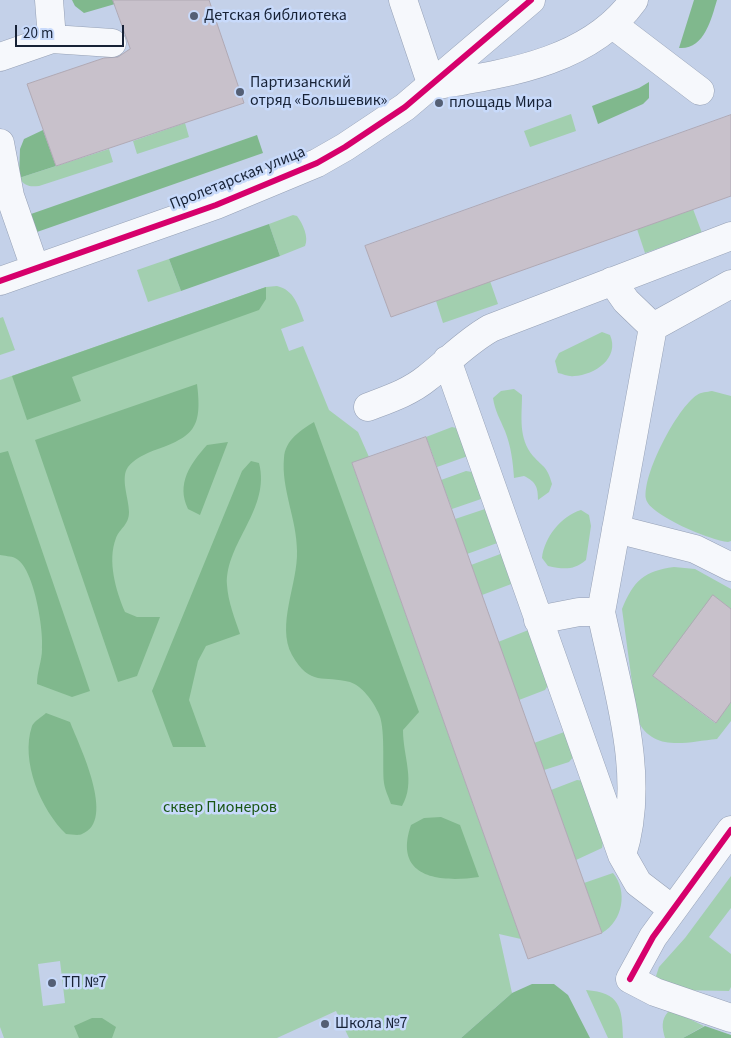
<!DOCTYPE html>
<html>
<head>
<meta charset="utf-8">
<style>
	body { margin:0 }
	#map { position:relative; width:731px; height:1038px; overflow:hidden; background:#c4d1e9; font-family:"Source Sans 3",sans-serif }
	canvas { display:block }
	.scale { position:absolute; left:15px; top:25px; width:109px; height:22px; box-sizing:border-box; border:2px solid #172236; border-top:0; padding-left:6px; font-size:15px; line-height:18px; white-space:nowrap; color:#172236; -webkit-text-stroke:4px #c8dafb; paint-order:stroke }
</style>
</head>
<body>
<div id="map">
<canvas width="731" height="1038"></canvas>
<div class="scale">20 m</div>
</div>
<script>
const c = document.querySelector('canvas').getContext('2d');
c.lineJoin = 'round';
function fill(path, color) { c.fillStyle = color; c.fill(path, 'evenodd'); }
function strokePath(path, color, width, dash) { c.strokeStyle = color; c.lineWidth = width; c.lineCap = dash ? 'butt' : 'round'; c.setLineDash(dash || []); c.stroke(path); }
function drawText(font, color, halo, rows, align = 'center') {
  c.font = font + ' "Source Sans 3",sans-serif'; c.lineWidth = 5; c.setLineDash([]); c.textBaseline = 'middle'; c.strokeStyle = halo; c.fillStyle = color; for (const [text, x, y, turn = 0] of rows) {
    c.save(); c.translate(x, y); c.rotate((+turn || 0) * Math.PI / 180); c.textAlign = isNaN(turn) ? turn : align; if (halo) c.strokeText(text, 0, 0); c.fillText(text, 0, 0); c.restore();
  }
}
const green = new Path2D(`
	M571 114 576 131 530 147 524 131Z
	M185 123 189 137 137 154 133 141Z
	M109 149 113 162 39 186C29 187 25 186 19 178Z
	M693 209 702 233 645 253 637 229Z
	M293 215 297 216C303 224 309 237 305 246L280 256 269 224Z
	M169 259 181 291 148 302 137 270Z
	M490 281 498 304 443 323 436 301Z
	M277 286C294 290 298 305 304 321L281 329 289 351 303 346 329 410 358 432 369 457 352 463 521 939 499 934 512 993 461 1038H349L336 1011 277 1038H4L0 1027V380L266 287ZM60 961 65 1003 43 1006 38 964Z
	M3 317 15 350 0 355V318Z
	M602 332 610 335C620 358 595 375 574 376 569 377 563 374 558 373L555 361 559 353Z
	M514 389 522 395C522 416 518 438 533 456 544 468 547 466 552 484L549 492 538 500C538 487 536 482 524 476L514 478C513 462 511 446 505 431 500 419 495 411 493 398L501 391Z
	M712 391 731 396V541L728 542C712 541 649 515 646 499 642 475 677 408 697 395 701 392 707 392 712 391Z
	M452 427 456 428 468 456 437 467 426 437Z
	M466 471 472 472 484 498 452 509 441 480Z
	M488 508 500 542 467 554 455 519Z
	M581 510 589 515 591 526 586 560C573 571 563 569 548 566L542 558C544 538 561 516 581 510Z
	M503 553 514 583 482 595 471 565Z
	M674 567 695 569 731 589V609L713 596 653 676 715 723 731 702V721L717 739C686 742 653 753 637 719L622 609C634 580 644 571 674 567Z
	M531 629 550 682 545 690 519 700 498 642Z
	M567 731 574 756 569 762 544 770 534 743Z
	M577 780 584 781 603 842 602 848 576 860 551 790Z
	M613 873C628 891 623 921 602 933L584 883Z
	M731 876V908L709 937 731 954V987L729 991 677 990 663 985 656 976 659 967 685 938Z
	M586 990C620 993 622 1006 623 1038H608Z
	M668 1012H675L704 1026 683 1038H665C662 1028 661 1020 668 1012Z`);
const forest = new Path2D(`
	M72 0H113L115 4 84 13 75 6Z
	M694 0H717C711 20 704 50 679 48Z
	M649 82V98L643 104 598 124 592 106 639 88Z
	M43 130 56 166 19 178 20 149 24 139Z
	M257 135 263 153 37 232 31 214Z
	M269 224 280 256 181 291 169 259Z
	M266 287V299L259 310 72 377 81 401 27 420 12 376Z
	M197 384C203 431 192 437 150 452 143 455 133 460 128 467 120 478 129 499 129 512 129 525 120 528 116 538 107 561 116 591 125 612L137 617H160L137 676 118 682 35 440Z
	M314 422 419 712 403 730C403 757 416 782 402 806L391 804C389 798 385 790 384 783 382 766 386 726 378 712 373 701 362 686 350 682 324 675 310 687 292 655 276 625 298 584 297 551 297 519 281 489 284 458 285 440 301 430 314 422Z
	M228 442 200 515 188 509C176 484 190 464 207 445Z
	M8 451 90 691 72 697 37 684C37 671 42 661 42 649 44 631 34 566 15 558 11 556 4 556 0 555V453Z
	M251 461 259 463C271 509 225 543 227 585 228 602 235 619 240 634L206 646 198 661 189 700 206 747H173L152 691 242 471Z
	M46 713 70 722C79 745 117 821 82 834 78 836 71 834 66 834 41 810 20 761 32 726 34 721 42 717 46 713Z
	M441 817 460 825 479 877C438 883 393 877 411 825L424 818Z
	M532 984H554L568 995 590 1038H461L512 993Z
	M92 1018H102L116 1027 112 1038H79L74 1026Z
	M705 1026 731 1035V1038H683Z`);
const building = new Path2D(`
	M113 0H209L244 103 56 166 27 84 104 58 118 57 130 49Z
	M731 115V196L391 317 365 246Z
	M426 437 602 933 528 959 352 463Z
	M713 595 731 609V702L716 723 653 676Z`);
const minor = new Path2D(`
	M403 0 432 86C503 74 589 63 634 0
	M612 24 700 91
	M52 39 112 43
	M0 57 52 39 49 0
	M0 143 10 196 35 268
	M0 281 216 205 317 163 345 147 405 107 531 0
	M612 281 626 301 653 327
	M447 360 622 855 638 883 672 909
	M368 407C389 399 410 392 427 378 449 361 466 342 491 328L731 236
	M616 529 695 549 731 567
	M601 612C617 689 647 777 622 855
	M538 620 579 612H601L653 327 731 284
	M731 830 653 937 630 979 655 992 731 1018`);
const cycleway = new Path2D(`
	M0 281 216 205 317 163 345 147 405 107 531 0
	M630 979 653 937 731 830`);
const markers = [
	[194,16,5,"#545f75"],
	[240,92,5,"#545f75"],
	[439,103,5,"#545f75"],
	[52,983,5,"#545f75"],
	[325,1024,5,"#545f75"]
];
const poiNames = [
	["Детская библиотека",204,16],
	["Партизанский",250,83],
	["отряд «Большевик»",250,101],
	["площадь Мира",449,103],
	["ТП №7",62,983],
	["Школа №7",335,1024]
];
const streetNames = [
	["Пролетарская улица",238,179,-22]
];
const parkNames = [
	["сквер Пионеров",220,808]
];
fill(green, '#a2cfaf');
fill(forest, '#80b88d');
fill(building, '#c8c1cb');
strokePath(building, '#b0a9b4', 1);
strokePath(minor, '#95a0b5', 29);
strokePath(minor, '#f6f8fc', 28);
strokePath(cycleway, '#d6006c', 6);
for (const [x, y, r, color] of markers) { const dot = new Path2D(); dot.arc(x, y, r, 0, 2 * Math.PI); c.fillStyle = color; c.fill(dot); strokePath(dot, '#c8dafb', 2); }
drawText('16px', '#172236', '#c8dafb', poiNames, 'left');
drawText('16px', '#172236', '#c8dafb', streetNames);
drawText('16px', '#195614', '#c8dafb', parkNames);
</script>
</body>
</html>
